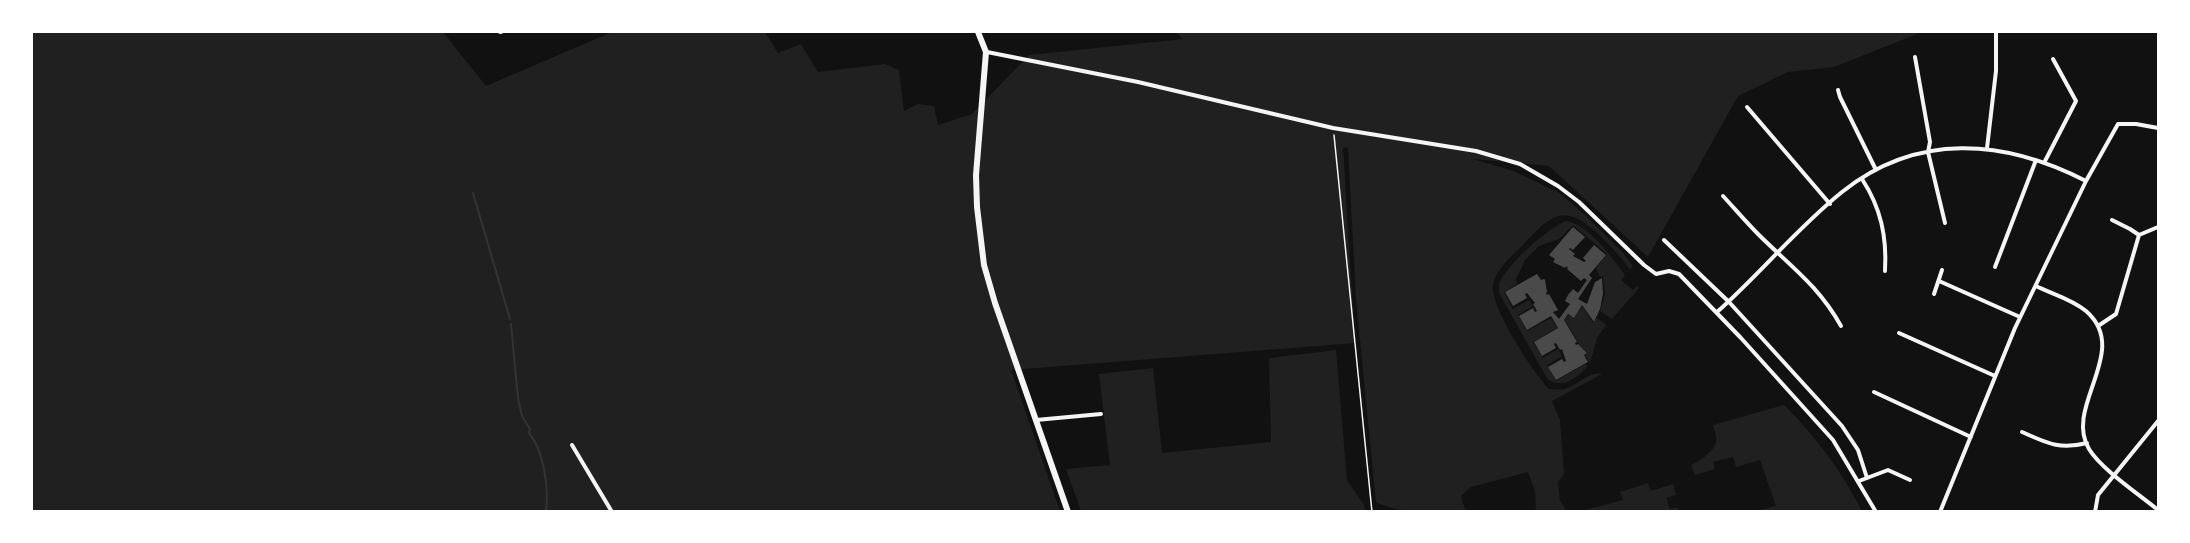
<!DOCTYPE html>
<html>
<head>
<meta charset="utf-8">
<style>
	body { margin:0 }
	#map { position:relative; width:2190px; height:543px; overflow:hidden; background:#111; font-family:Manrope,sans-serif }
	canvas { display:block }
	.frame { position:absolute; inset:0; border:33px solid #fff; pointer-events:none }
</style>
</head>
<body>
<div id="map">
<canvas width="2190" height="543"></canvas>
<div class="frame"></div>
</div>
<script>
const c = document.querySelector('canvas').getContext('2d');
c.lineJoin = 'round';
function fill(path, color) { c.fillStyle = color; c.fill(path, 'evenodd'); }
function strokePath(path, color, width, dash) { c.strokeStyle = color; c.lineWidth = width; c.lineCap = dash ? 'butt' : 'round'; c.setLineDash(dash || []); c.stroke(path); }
const green = new Path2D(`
	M32 32H443L486 86 612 32H765L778 53 801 44 818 72 885 64 899 70 904 111 918 104 934 106 938 125 972 114 1029 55 1183 39 1176 32H1922L1834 67 1788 72 1738 96 1648 257 1549 166 1473 159 1513 171 1558 192 1584 214 1623 253 1633 266 1630 269C1617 253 1582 209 1559 216 1546 219 1532 235 1523 245 1513 255 1495 270 1493 285 1490 307 1533 372 1549 389 1554 389 1560 390 1565 389 1578 386 1588 371 1602 374L1552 401 1560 420 1564 474 1558 482 1560 501 1566 510H1585L1623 500 1620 492 1648 483 1651 491 1673 484 1676 495 1666 498 1670 509 1677 507 1679 512 1536 511 1535 491 1528 472 1471 487 1461 496 1465 509 1470 511C1438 511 1404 516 1376 502L1356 299 1348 148 1343 147 1355 343 1011 370 1060 511H32Z
	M1566 221C1587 223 1613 258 1625 275L1621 280 1633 290 1637 286 1639 288 1612 319 1600 311 1605 295 1603 276 1600 277 1596 268 1607 254 1573 225 1559 239 1539 246 1525 260 1516 279 1517 284 1504 292 1513 309 1529 300 1533 306 1518 315 1527 331 1551 318 1557 328 1533 342 1543 358 1558 349 1562 356 1547 365 1556 381 1586 364 1587 367C1576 379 1563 388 1548 380L1499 293C1499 292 1499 285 1499 284 1505 266 1549 227 1566 221Z
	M1582 306 1593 323 1597 318 1606 325 1597 338 1590 363 1585 355 1588 353 1580 346 1565 320 1569 315 1574 318Z
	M1336 350 1347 480 1364 505 1365 511H1081L1066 469 1110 465 1099 374 1153 368 1162 453 1271 442 1269 358Z
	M1784 405C1818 439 1840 469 1862 511H1756L1776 506 1760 460 1736 467 1733 457 1713 462 1715 469 1695 475 1691 465C1700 461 1715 451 1716 441 1717 436 1714 430 1713 425Z`);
const stream = new Path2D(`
	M473 193 510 319
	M511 324 518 398 522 416 530 429 529 433C544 451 549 489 546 512`);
const building = new Path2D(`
	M1573 227 1585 237 1573 250 1570 248 1569 249 1575 254 1573 256 1584 262 1586 261 1583 258 1594 245 1606 255 1589 275 1592 278 1578 299 1587 304 1595 282 1602 278 1603 294 1600 309 1594 322 1582 305 1574 318 1568 314 1564 320 1577 342 1575 343 1576 345 1578 344 1587 353 1584 355 1588 362 1556 380 1548 367 1562 359 1564 362 1566 361 1562 349 1560 350 1556 343 1554 344 1556 348 1542 356 1534 342 1558 328 1551 316 1527 330 1519 316 1533 308 1535 312 1537 311 1533 304 1535 303 1527 293 1525 294 1527 298 1513 306 1505 292 1537 274 1541 280 1544 279 1545 280 1547 292 1546 293 1547 295 1549 294 1558 310 1553 312 1559 319 1570 304 1565 301 1568 295 1573 289 1578 293 1587 280 1584 278 1581 281 1567 269 1568 268 1566 266 1565 268 1553 262 1555 259 1549 255Z`);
const path = new Path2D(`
	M1334 135 1372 512`);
const minor = new Path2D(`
	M500 32H501
	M987 52 1138 82 1333 128 1476 151 1520 164 1558 186 1579 202 1644 265 1656 274 1669 271 1679 274 1741 338 1833 440 1876 512
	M1915 57 1930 142 1928 152 1945 223
	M1838 90 1840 97 1876 170
	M1747 107 1830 204
	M1987 148 1996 71V32
	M2044 163 2076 101 2053 59
	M1862 179C1881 208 1887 237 1885 271
	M1723 196C1735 209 1746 222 1758 234 1790 266 1818 285 1841 326
	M2139 235 2158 227
	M1664 240 1729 302 1842 426 1858 450 1867 478
	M1995 267 2036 160
	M1939 281 2020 317
	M2036 286C2052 294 2072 299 2086 311 2132 351 2063 406 2089 449 2101 469 2140 495 2158 510
	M1934 294 1942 270
	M1717 312C1760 274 1797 228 1842 192 1917 132 2004 139 2086 181
	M2098 326 2116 314 2139 235 2130 229 2112 220
	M1899 333 1995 376
	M1874 392 1971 437
	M1036 420 1101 414
	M2022 432C2047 443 2059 450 2087 443
	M572 445 612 512
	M1859 481 1888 470 1910 480
	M1940 512 2015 328 2086 181 2118 124H2136L2158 128
	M2095 512 2098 495 2158 421`);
const primary = new Path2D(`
	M978 32 986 52 976 175 977 207 984 265 995 303 1068 512`);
fill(green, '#202020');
strokePath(stream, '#333', 2);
fill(building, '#4a4a4a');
strokePath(path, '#f5f5f5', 1.5);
strokePath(minor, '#f5f5f5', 4);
strokePath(primary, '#f5f5f5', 6);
</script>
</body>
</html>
